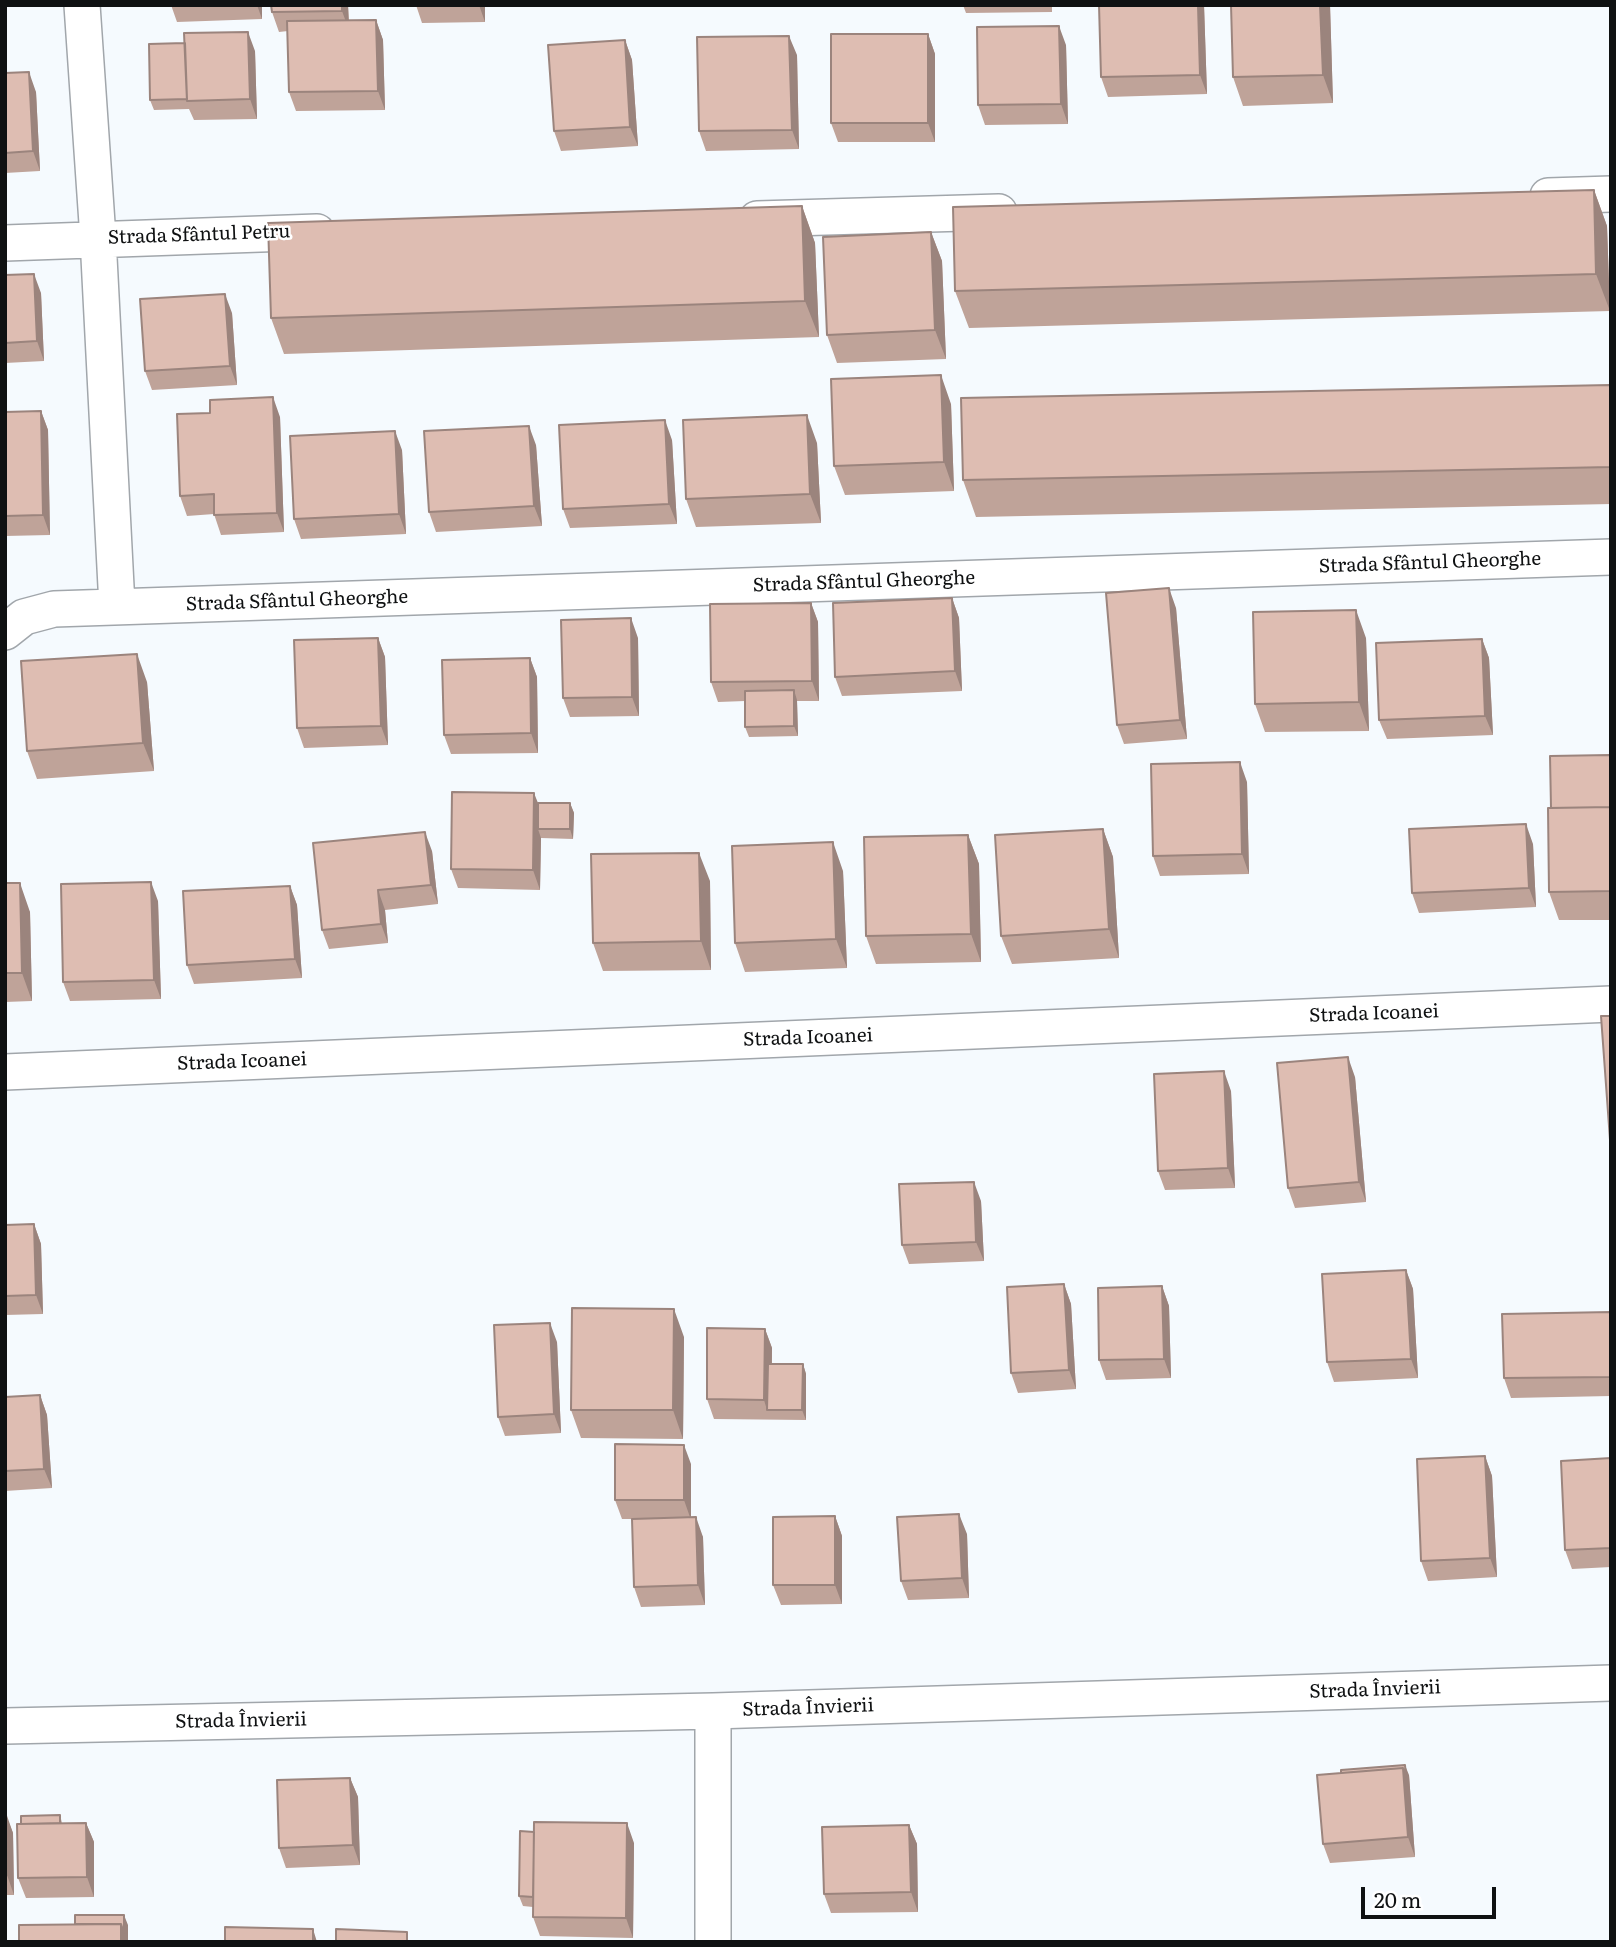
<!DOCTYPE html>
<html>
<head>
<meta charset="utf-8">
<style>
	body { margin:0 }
	#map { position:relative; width:1616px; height:1947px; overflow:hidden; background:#f5fafe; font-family:Literata,serif }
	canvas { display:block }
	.frame { position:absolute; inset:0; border:7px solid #0f1112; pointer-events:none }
	.scale { position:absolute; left:1361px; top:1887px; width:135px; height:32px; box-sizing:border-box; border:4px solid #0f1112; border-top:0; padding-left:9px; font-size:21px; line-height:24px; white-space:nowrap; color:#0f1112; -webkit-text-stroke:5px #fff; paint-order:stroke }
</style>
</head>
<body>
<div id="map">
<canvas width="1616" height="1947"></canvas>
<div class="frame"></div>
<div class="scale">20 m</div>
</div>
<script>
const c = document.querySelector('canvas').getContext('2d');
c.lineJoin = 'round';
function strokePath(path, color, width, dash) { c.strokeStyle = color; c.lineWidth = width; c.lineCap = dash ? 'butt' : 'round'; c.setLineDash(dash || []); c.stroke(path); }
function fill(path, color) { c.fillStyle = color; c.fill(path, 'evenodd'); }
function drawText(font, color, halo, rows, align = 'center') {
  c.font = font + ' Literata,serif'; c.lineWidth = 5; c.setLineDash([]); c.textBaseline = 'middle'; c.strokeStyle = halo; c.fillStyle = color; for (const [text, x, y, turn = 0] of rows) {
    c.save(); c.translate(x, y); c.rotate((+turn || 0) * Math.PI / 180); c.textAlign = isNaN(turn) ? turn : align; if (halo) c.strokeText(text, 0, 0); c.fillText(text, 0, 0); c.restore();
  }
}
const street = new Path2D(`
	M82 5 98 238 117 606
	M1548 196 1611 194
	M757 219 999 212
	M5 243 317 232
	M5 632 24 617 54 609 1611 557
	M5 1072 1611 1004
	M713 1711V1942
	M5 1726 713 1711 1611 1683`);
const wall = new Path2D(`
	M171 5H262V19L177 22Z
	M348 5 349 21 376 20 383 40 385 110 296 111 289 92 288 31 279 32 272 12Z
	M416 5H485V22L422 23Z
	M963 5H1052V12L966 13Z
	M1204 5 1207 94 1108 97 1101 77Z
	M1231 5H1330L1333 103 1243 106 1233 77Z
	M928 34 935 54V142H838L831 123Z
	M625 40 632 60 638 146 561 151 554 131Z
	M1066 45 1068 124 985 125 978 105Z
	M255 51 257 119 194 120 189 109 154 110 150 100Z
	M797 55 799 149 706 151 699 131Z
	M5 73 36 92 40 171 5 173Z
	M1594 190 1607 226 1610 311 969 328 955 291Z
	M802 206 815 243 819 337 284 354 271 318Z
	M931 232 942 261 946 359 837 363 827 335Z
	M5 275 41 293 44 361 5 363Z
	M232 313 237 385 152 390 145 371Z
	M1610 385 1611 504 976 517 963 480Z
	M951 404 954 491 845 495 834 466Z
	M41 411 48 430 50 535 5 536V412Z
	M280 417 284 532 221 535 214 514 187 516 180 496Z
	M672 440 677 524 570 528 563 509Z
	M817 443 821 523 696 527 686 499Z
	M536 445 542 526 436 532 429 512Z
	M402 450 406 534 301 539 294 519Z
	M952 598 959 618 962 691 842 696 835 677Z
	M811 603 818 622 819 701H797L798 736 749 737 745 727V701L718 702 711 682Z
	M1176 608 1187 739 1124 744 1117 725Z
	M378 638 385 657 388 745 304 748 297 728Z
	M638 638 639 716 570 717 563 698Z
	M1366 638 1369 731 1265 732 1255 704Z
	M1482 639 1489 658 1493 735 1387 739 1379 720Z
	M530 658 537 677 538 753 451 754 444 735Z
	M147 682 154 771 37 779 27 751Z
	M1610 755 1611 758V920H1559L1549 892 1551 808Z
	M1247 782 1249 874 1160 876 1153 856Z
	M538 803H570L574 813 573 839 541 838 540 890 458 888 451 869Z
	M1103 829 1113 857 1119 958 1012 964 1001 936Z
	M968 835 979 864 981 962 876 964 866 936Z
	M1533 844 1536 907 1419 913 1412 893Z
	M432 851 438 904 385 910 388 943 329 949 322 930Z
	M843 871 847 968 745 972 735 943Z
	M710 881 711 970 603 971 593 943Z
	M5 883 30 912 32 1001 5 1002Z
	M290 886 297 905 302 978 194 984 187 965Z
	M158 901 161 999 70 1001 63 982Z
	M1355 1077 1366 1202 1295 1208 1288 1188Z
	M1231 1091 1235 1188 1165 1190 1158 1171Z
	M981 1201 984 1261 909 1264 902 1245Z
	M34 1224 41 1244 43 1314 5 1315V1225Z
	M1406 1270 1413 1289 1418 1378 1334 1382 1327 1362Z
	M1064 1284 1071 1304 1076 1389 1018 1393 1011 1373Z
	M1162 1286 1169 1306 1171 1378 1106 1380 1099 1360Z
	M1611 1312V1396L1511 1398 1504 1378Z
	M765 1329 772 1348V1364H803L806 1374V1420L714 1419 707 1399Z
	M684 1337 683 1439 581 1438 571 1410Z
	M557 1342 561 1433 505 1436 498 1417Z
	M40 1395 47 1415 52 1488 5 1491V1397Z
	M1485 1456 1492 1476 1497 1577 1428 1581 1421 1561Z
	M1611 1458V1567L1572 1569 1565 1550Z
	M691 1464V1518L703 1537 705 1605 641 1607 634 1587 633 1519H622L615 1500Z
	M835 1516 842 1536V1604L781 1605 773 1585Z
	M967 1534 969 1598 908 1600 901 1581Z
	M1409 1775 1415 1857 1330 1863 1323 1844Z
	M350 1778 358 1797 360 1865 286 1868 279 1848Z
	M5 1813 13 1833 14 1895H5Z
	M60 1815 62 1823H86L94 1842V1897L26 1898 18 1878 21 1824Z
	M909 1825 917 1844 918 1912 831 1913 824 1894Z
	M634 1843 633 1938 540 1936 533 1917V1907L523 1906 519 1896Z`);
const shadedWall = new Path2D(`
	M257 5H262V19Z
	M342 5H348L349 30 342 11Z
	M479 5H485V22Z
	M1198 5H1204L1207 94 1200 75Z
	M1320 5H1330L1333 103 1323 75Z
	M376 20 383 40 385 110 378 91Z
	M1059 26 1066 45 1068 124 1061 104Z
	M248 32 255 51 257 119 250 99Z
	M928 34 935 54V142L928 123Z
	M789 36 797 55 799 149 792 130Z
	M625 40 632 60 638 146 630 127Z
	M29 72 36 92 40 171 33 151Z
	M1594 190 1607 226 1610 311 1596 274Z
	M802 206 815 243 819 337 805 301Z
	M931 232 942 261 946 359 935 330Z
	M34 274 41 293 44 361 37 341Z
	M225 294 232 313 237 385 230 366Z
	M941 375 951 404 954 491 944 462Z
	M273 397 280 417 284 532 277 513Z
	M41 411 48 430 50 535 43 515Z
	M807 415 817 443 821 523 810 494Z
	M665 420 672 440 677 524 669 504Z
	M529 426 536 445 542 526 534 506Z
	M395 431 402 450 406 534 399 514Z
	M1169 588 1176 608 1187 739 1180 720Z
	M952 598 959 618 962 691 955 671Z
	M811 603 818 622 819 701 812 681Z
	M1356 610 1366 638 1369 731 1359 702Z
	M631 618 638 638 639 716 632 697Z
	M378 638 385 657 388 745 381 726Z
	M1482 639 1489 658 1493 735 1485 716Z
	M137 654 147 682 154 771 143 743Z
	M530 658 537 677 538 753 531 733Z
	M794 690 797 700 798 736 794 726Z
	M1240 762 1247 782 1249 874 1242 854Z
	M534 793 542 813 538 829 541 838 540 890 533 870Z
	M570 803 574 813 573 839 570 829Z
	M1526 824 1533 844 1536 907 1529 888Z
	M1103 829 1113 857 1119 958 1109 929Z
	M425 832 432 851 438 904 431 885Z
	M968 835 979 864 981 962 971 934Z
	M833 842 843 871 847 968 836 939Z
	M699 853 710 881 711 970 701 941Z
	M151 882 158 901 161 999 154 980Z
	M20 883 30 912 32 1001 22 973Z
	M290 886 297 905 302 978 295 959Z
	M378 890 385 910 388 943 381 924Z
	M1348 1057 1355 1077 1366 1202 1359 1182Z
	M1224 1071 1231 1091 1235 1188 1228 1168Z
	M974 1182 981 1201 984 1261 976 1242Z
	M34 1224 41 1244 43 1314 36 1295Z
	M1406 1270 1413 1289 1418 1378 1411 1359Z
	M1064 1284 1071 1304 1076 1389 1069 1370Z
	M1162 1286 1169 1306 1171 1378 1164 1359Z
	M674 1309 684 1337 683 1439 673 1410Z
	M550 1323 557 1342 561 1433 554 1414Z
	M765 1329 772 1348 771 1410H767L764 1400Z
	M803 1364 806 1374V1420L802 1410Z
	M40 1395 47 1415 52 1488 44 1469Z
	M684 1445 691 1464V1520L684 1500Z
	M1485 1456 1492 1476 1497 1577 1490 1558Z
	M959 1514 967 1534 969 1598 962 1578Z
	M835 1516 842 1536V1604L835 1585Z
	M696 1517 703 1537 705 1605 698 1585Z
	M1405 1765 1409 1775 1415 1857 1408 1837 1403 1768Z
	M350 1778 358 1797 360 1865 353 1845Z
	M6 1813 13 1833 14 1895 7 1875Z
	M86 1823 94 1842V1897L87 1877Z
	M627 1823 634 1843 633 1938 626 1918Z
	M909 1825 917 1844 918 1912 911 1892Z
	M124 1915 128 1925V1942H121V1924Z
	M313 1929 317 1942H313Z`);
const building = new Path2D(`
	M271 5H342V11L272 12Z
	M1099 5H1198L1200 75 1101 77Z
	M1231 5H1320L1323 75 1233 77Z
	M376 20 378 91 289 92 287 21Z
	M1059 26 1061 104 978 105 977 27Z
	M248 32 250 99 187 101 184 33Z
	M831 34H928V123H831Z
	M789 36 792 130 699 131 697 37Z
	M625 40 630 127 554 131 548 45Z
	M185 43 187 99 150 100 149 44Z
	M29 72 33 151 5 153V73Z
	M1594 190 1596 274 955 291 953 207Z
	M802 206 805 301 271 318 268 223Z
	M931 232 935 330 827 335 823 237Z
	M34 274 37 341 5 343V275Z
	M225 294 230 366 145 371 140 299Z
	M941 375 944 462 834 466 831 379Z
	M1610 385 1611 467 963 480 961 398Z
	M273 397 277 513 214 515V494L180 496 177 414 210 413V400Z
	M41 411 43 515 5 516V412Z
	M807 415 810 494 686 499 683 420Z
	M665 420 669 504 563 509 559 425Z
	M529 426 534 506 429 512 424 431Z
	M395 431 399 514 294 519 290 436Z
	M1169 588 1180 720 1117 725 1106 593Z
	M952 598 955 671 835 677 833 603Z
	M811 603 812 681 711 682 710 604Z
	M1356 610 1359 702 1255 704 1253 612Z
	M631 618 632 697 563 698 561 620Z
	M378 638 381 726 297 728 294 640Z
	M1482 639 1485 716 1379 720 1376 643Z
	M137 654 143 743 27 751 21 661Z
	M530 658 531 733 444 735 442 660Z
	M794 690V726L745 727V691Z
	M1610 755 1611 807 1551 808 1550 756Z
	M1240 762 1242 854 1153 856 1151 764Z
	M452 792 534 793 533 870 451 869Z
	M538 803H570V829H538Z
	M1611 807V891L1549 892 1548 808Z
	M1526 824 1529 888 1412 893 1409 829Z
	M1103 829 1109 929 1001 936 995 835Z
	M425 832 431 885 378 890 381 924 322 930 313 843Z
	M968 835 971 934 866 936 864 837Z
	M833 842 836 939 735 943 732 846Z
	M699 853 701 941 593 943 591 854Z
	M151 882 154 980 63 982 61 884Z
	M5 883H20L22 973H5Z
	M290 886 295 959 187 965 183 891Z
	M1601 1016H1611V1140H1610Z
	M1348 1057 1359 1182 1288 1188 1277 1063Z
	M1224 1071 1228 1168 1158 1171 1154 1074Z
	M974 1182 976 1242 902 1245 899 1184Z
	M34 1224 36 1295 5 1296V1225Z
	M1406 1270 1411 1359 1327 1362 1322 1274Z
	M1064 1284 1069 1370 1011 1373 1007 1287Z
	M1162 1286 1164 1359 1099 1360 1098 1288Z
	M572 1308 674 1309 673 1410H571Z
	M1611 1312V1377L1504 1378 1502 1314Z
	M550 1323 554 1414 498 1417 494 1325Z
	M707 1328 765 1329 764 1400 707 1399Z
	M768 1364H803L802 1410H767Z
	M40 1395 44 1469 5 1471V1397Z
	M615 1444 684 1445V1500H615Z
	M1485 1456 1490 1558 1421 1561 1417 1459Z
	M1611 1458V1548L1565 1550 1561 1461Z
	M959 1514 962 1578 901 1581 897 1517Z
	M835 1516V1585H773V1517Z
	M696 1517 698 1585 634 1587 632 1519Z
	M1405 1765 1406 1777 1403 1768 1341 1773V1770Z
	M1403 1768 1408 1837 1323 1844 1317 1775Z
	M350 1778 353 1845 279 1848 277 1780Z
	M5 1813H6L7 1875H5Z
	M60 1815V1823L21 1824V1816Z
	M534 1822 627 1823 626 1918 533 1917Z
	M86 1823 87 1877 18 1878 17 1824Z
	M909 1825 911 1892 824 1894 822 1827Z
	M520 1831 534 1832 533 1897 519 1896Z
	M75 1915H124V1933L121 1924H75Z
	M121 1924V1942H19V1925Z
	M225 1927 313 1929V1942H225Z
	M336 1929 407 1932V1942H336Z`);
const streetNames = [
	["Strada Sfântul Petru",199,235,-2],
	["Strada Sfântul Gheorghe",1430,563,-2],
	["Strada Sfântul Gheorghe",864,582,-2],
	["Strada Sfântul Gheorghe",297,601,-2],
	["Strada Icoanei",1374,1014,-2],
	["Strada Icoanei",808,1038,-2],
	["Strada Icoanei",242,1062,-2],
	["Strada Învierii",1375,1690,-2],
	["Strada Învierii",808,1708,-2],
	["Strada Învierii",241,1721,-1]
];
strokePath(street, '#a1a6ab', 38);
strokePath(street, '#fff', 35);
fill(wall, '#bfa399');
fill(shadedWall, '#9b847d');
fill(building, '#debdb2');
strokePath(building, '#9b847d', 2);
drawText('19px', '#0f1112', '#fff', streetNames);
</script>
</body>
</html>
